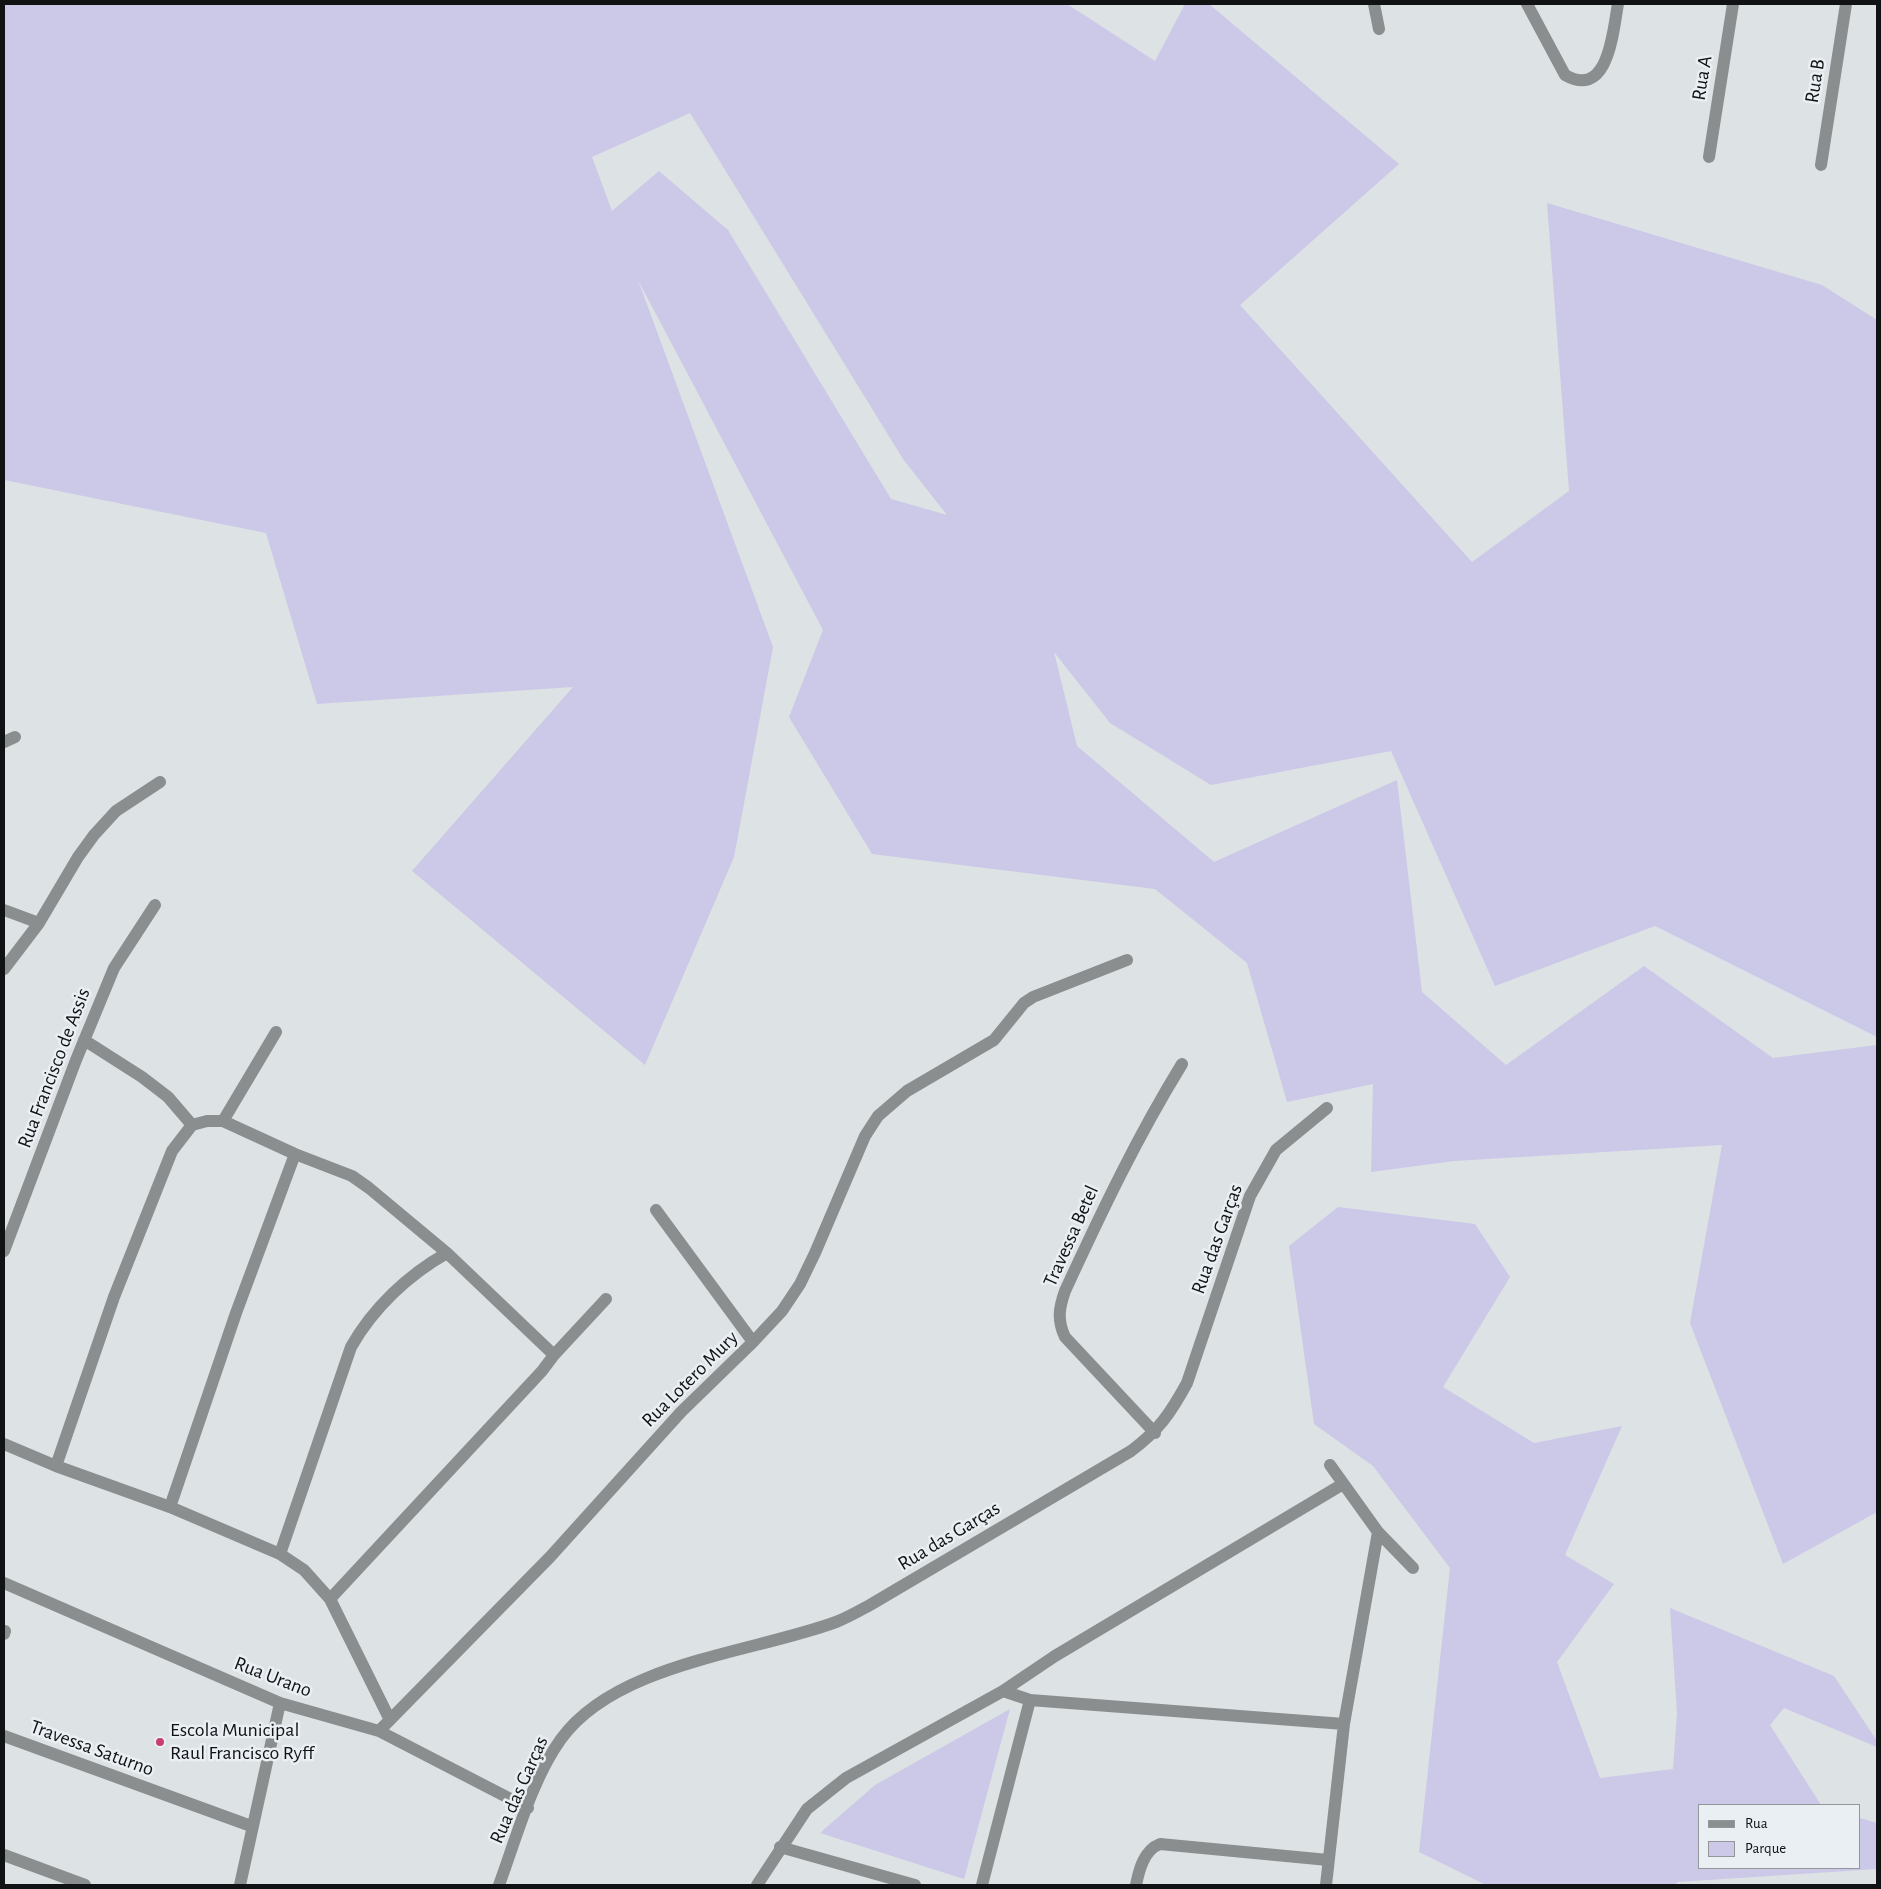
<!DOCTYPE html>
<html>
<head>
<meta charset="utf-8">
<style>
	body { margin:0 }
	#map { position:relative; width:1881px; height:1889px; overflow:hidden; background:#dde2e5; font-family:"Alegreya Sans",sans-serif }
	canvas { display:block }
	.frame { position:absolute; inset:0; border:5px solid #111214; pointer-events:none }
	.legend { position:absolute; left:1698px; top:1804px; width:162px; height:65px; box-sizing:border-box; background:#eaeff3; border:1px solid #93979a; margin:0; padding:6px 9px; list-style:none; font-size:15px; color:#111214 }
	.legend li { display:flex; align-items:center; gap:10px; height:25px }
	.legend b { width:25px; border:1px solid #93979a }
</style>
</head>
<body>
<div id="map">
<canvas width="1881" height="1889"></canvas>
<div class="frame"></div>
<ul class="legend">
<li><b style="height:6px;background:#8b8e8e"></b>Rua</li>
<li><b style="height:14px;background:#cbc8e8"></b>Parque</li>
</ul>
</div>
<script>
const c = document.querySelector('canvas').getContext('2d');
c.lineJoin = 'round';
function fill(path, color) { c.fillStyle = color; c.fill(path, 'evenodd'); }
function strokePath(path, color, width, dash) { c.strokeStyle = color; c.lineWidth = width; c.lineCap = dash ? 'butt' : 'round'; c.setLineDash(dash || []); c.stroke(path); }
function drawText(font, color, halo, rows, align = 'center') {
  c.font = font + ' "Alegreya Sans",sans-serif'; c.lineWidth = 5; c.setLineDash([]); c.textBaseline = 'middle'; c.strokeStyle = halo; c.fillStyle = color; for (const [text, x, y, turn = 0] of rows) {
    c.save(); c.translate(x, y); c.rotate((+turn || 0) * Math.PI / 180); c.textAlign = isNaN(turn) ? turn : align; if (halo) c.strokeText(text, 0, 0); c.fillText(text, 0, 0); c.restore();
  }
}
const green = new Path2D(`
	M4 4H1067L1155 61 1185 4H1209L1399 164 1240 305 1472 562 1569 491 1547 203 1822 285 1877 320V1037L1655 926 1495 986 1391 751 1211 785 1110 723 1054 652 1077 746 1214 862 1397 780 1422 992 1506 1065 1644 966 1773 1058 1877 1045V1512L1783 1564 1690 1323 1722 1145 1454 1161 1371 1172 1373 1084 1287 1102 1247 963 1155 889 872 854 789 717 823 630 638 280 773 647 734 857 645 1065 412 871 573 687 317 704 266 533 4 480ZM690 113 903 459 947 515 891 499 728 230 659 171 612 211 592 157Z
	M1338 1207 1475 1224 1510 1277 1443 1387 1534 1443 1622 1426 1565 1555 1614 1584 1557 1662 1600 1778 1673 1769 1677 1713 1670 1608 1834 1676 1877 1741V1747L1784 1708 1770 1725 1821 1805H1700V1868H1860V1818L1877 1823V1869L1677 1882 1676 1885H1486L1419 1852 1450 1568 1373 1466 1314 1424 1289 1246Z
	M1010 1709 964 1879 820 1833 875 1785Z`);
const minor = new Path2D(`
	M1374 4 1379 29
	M1527 4 1565 75C1609 100 1613 30 1618 4
	M1709 157 1733 4
	M1821 165 1846 4
	M4 742 15 737
	M4 910 39 923
	M4 969 39 923 78 857 94 835 116 811 160 782
	M84 1040 142 1077 168 1097 192 1125
	M223 1121 276 1032
	M656 1210 753 1342
	M4 1251 76 1060 114 968 155 905
	M554 1355 606 1299
	M1155 1433 1065 1337C1057 1320 1059 1308 1065 1291 1101 1213 1137 1137 1182 1064
	M4 1444 56 1466 170 1507 280 1554
	M1330 1465 1378 1532 1413 1568
	M56 1466 114 1297 172 1151 192 1125 207 1121H223L295 1154 352 1176 369 1188 447 1253 554 1355 542 1371 330 1599
	M170 1507 236 1313 295 1154
	M4 1583 280 1703 379 1731 528 1808
	M4 1634 5 1631
	M1003 1691 1055 1656 1343 1484
	M390 1720 330 1599 304 1570 280 1554 351 1347C373 1308 408 1275 447 1253
	M379 1731 550 1557 681 1412 753 1342 782 1311 800 1284 815 1253 865 1136 878 1116 907 1091 994 1040 1024 1003 1033 997 1127 960
	M4 1736 251 1826
	M780 1847 915 1885
	M4 1855 85 1885
	M240 1885 280 1703
	M499 1885C516 1839 532 1779 561 1739 616 1663 752 1653 836 1622 847 1618 859 1611 870 1605L1131 1451C1159 1430 1170 1414 1187 1383L1250 1196 1276 1150 1327 1108
	M757 1885 807 1809 846 1778 1003 1691 1030 1700 1344 1724
	M982 1885 1030 1700
	M1136 1885C1139 1870 1144 1850 1160 1844L1328 1860
	M1326 1885 1344 1724 1378 1532`);
const markers = [
	[160,1742,5,"#c93d72"]
];
const streetNames = [
	["Rua A",1702,78,-81],
	["Rua B",1815,81,-81],
	["Rua Francisco de Assis",54,1068,-69],
	["Travessa Betel",1071,1236,-66],
	["Rua das Garças",1217,1239,-70],
	["Rua Lotero Mury",690,1379,-45],
	["Rua das Garças",949,1536,-31],
	["Rua Urano",273,1677,21],
	["Travessa Saturno",92,1748,20],
	["Rua das Garças",519,1790,-66]
];
const poiNames = [
	["Escola Municipal",170,1730],
	["Raul Francisco Ryff",170,1753]
];
fill(green, '#cbc8e8');
strokePath(minor, '#8b8e8e', 12);
for (const [x, y, r, color] of markers) { const dot = new Path2D(); dot.arc(x, y, r, 0, 2 * Math.PI); c.fillStyle = color; c.fill(dot); strokePath(dot, '#eaeff3', 2); }
drawText('20px', '#111214', '#eaeff3', streetNames);
drawText('20px', '#111214', '#eaeff3', poiNames, 'left');
</script>
</body>
</html>
